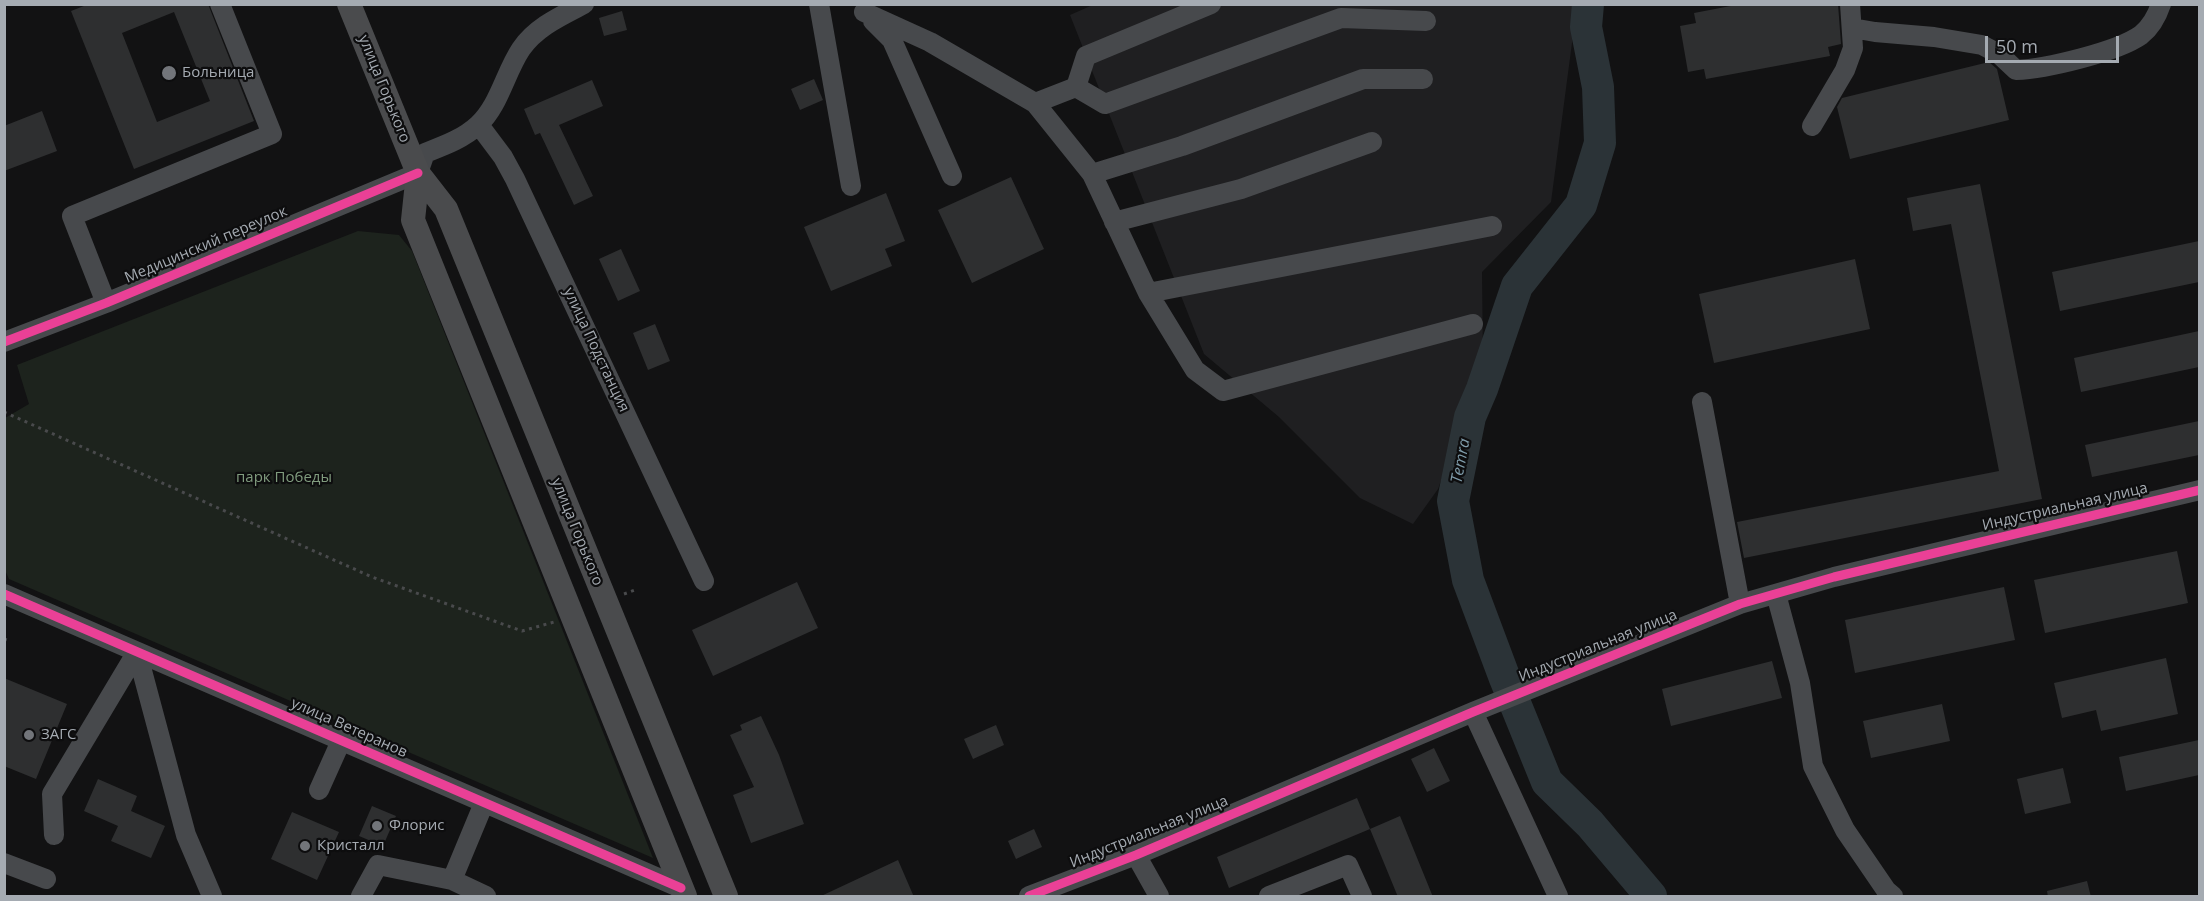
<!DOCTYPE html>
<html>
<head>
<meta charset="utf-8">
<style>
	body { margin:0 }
	#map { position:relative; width:2204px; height:901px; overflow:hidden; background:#121213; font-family:"Open Sans",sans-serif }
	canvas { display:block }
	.frame { position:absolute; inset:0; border:6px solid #a5abb2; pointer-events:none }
	.scale { position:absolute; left:1985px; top:36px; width:134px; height:27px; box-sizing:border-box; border:3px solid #a5abb2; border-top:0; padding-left:8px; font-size:18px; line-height:21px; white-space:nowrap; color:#a5abb2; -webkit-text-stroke:4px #0d0d0e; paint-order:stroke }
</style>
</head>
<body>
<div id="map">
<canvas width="2204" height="901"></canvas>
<div class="frame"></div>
<div class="scale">50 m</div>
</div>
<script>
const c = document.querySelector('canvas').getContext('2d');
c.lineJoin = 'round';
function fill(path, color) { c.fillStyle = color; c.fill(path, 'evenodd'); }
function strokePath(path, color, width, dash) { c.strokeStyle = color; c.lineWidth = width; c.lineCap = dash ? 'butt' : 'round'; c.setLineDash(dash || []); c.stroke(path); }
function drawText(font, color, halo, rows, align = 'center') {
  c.font = font + ' "Open Sans",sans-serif'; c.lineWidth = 4.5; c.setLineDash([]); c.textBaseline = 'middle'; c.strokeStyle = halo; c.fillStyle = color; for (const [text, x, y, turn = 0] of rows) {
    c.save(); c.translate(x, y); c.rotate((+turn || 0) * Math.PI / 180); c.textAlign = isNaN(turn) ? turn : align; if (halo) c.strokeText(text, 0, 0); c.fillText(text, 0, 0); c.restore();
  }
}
const built = new Path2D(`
	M1095 4 1577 5 1551 202 1482 272 1483 362 1438 489 1413 524 1360 498 1279 417 1204 354 1070 15Z`);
const green = new Path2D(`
	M358 231 399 235 412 251 653 858 9 579 5 570V418L29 404 17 365Z`);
const river = new Path2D(`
	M1588 4 1586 27 1598 87 1600 143 1581 205 1517 286 1482 389 1470 417 1453 501 1468 580 1504 676 1547 782 1590 824 1651 896`);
const building = new Path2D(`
	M89 4H208L254 121 134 169 71 11ZM174 12 210 101 157 122 122 33Z
	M1741 4H1838L1841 44 1828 47 1830 56 1706 79 1704 69 1688 72 1680 26 1696 23 1694 13Z
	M622 11 627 30 604 36 599 18Z
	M1989 62 1997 69 2009 120 1850 159 1837 107 1842 98Z
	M814 79 823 100 800 110 791 89Z
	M592 80 603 106 559 125 593 196 574 205 540 133 535 135 524 109Z
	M42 111 57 151 4 171V126Z
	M1011 177 1044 249 972 283 938 210Z
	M1980 184 2042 499 1744 558 1737 522 1999 471 1951 224 1913 231 1907 198Z
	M886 193 905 241 885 249 892 266 831 291 804 227Z
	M2199 241V282L2060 311 2052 272Z
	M621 249 640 291 618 301 599 259Z
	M1855 259 1870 329 1714 363 1699 294Z
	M655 324 670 361 648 370 633 333Z
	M2199 331V367L2081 392 2074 358Z
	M2199 421V455L2092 477 2085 445Z
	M2177 551 2188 603 2045 633 2034 580Z
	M797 582 818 628 713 676 692 630Z
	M2004 587 2015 640 1855 673 1845 620Z
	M2166 658 2178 714 2101 731 2096 710 2062 718 2054 683Z
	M1772 661 1782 698 1671 726 1662 689Z
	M4 678 67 704 36 779 4 766Z
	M1942 704 1950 741 1871 758 1863 721Z
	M761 716 779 755 804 824 751 843 733 795 754 787 730 735 742 730 740 725Z
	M996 725 1004 745 973 759 964 739Z
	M2199 740V775L2126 791 2119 757Z
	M1434 748 1450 781 1427 792 1411 759Z
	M2063 768 2071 803 2025 814 2017 779Z
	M98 779 137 796 131 811 165 826 151 858 111 841 118 826 84 811Z
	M1357 798 1370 829 1229 888 1217 857Z
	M372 806 396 816 383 846 359 836Z
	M292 812 339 832 317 880 271 859Z
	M1400 816 1433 897H1398L1370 829Z
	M1034 829 1042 847 1016 859 1008 841Z
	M898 860 914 897H819Z
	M2087 881 2091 897H2048L2047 891Z`);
const path = new Path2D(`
	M4 412 372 577 522 631 554 622
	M624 594 635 590
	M4 639 7 640`);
const minor = new Path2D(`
	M819 4 851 186
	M864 12 930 42 1035 103 1092 174 1148 293 1195 370 1223 391 1473 324
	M873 21 892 40 952 176
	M1852 28 1875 32 1934 37 1982 45 1999 54 2016 70C2045 69 2117 52 2141 35 2151 27 2157 16 2161 4
	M1076 87 1105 104 1341 18 1426 21
	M1035 103 1076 87 1086 56 1211 4
	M479 125 503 157 515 179 704 581
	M1812 126 1845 70 1853 48 1850 4
	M1092 174 1182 146 1363 79H1423
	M1114 222 1241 189 1372 142
	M1148 293 1492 226
	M106 303 72 216 272 134 220 4
	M4 342 106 303 418 173 425 153C443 146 463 139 478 125 499 106 505 73 521 49 536 27 561 16 584 4
	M1702 402 1740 604
	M4 594 681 888
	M1776 594 1800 683 1813 766 1845 830 1886 890 1893 896
	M137 652 186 835 212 896
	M1473 712 1558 896
	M319 790 341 741
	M54 835 52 794 137 652
	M1136 855 1159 896
	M4 863 46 879
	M452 880 484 803
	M361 896 378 865 452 880 486 896
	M1029 896 1136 855 1473 712 1740 604 1834 577 2200 490
	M1269 896 1348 865 1362 896`);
const major = new Path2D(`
	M349 4 418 173 446 209 726 896
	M418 173 413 220 685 896`);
const cycleway = new Path2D(`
	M4 342 106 303 418 173
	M4 594 681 888
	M1029 896 1136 855 1473 712 1740 604 1834 577 2200 490`);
const markers = [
	[169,73,8,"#72757a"],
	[29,735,6,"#72757a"],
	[377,826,6,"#72757a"],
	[305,846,6,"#72757a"]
];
const poiNames = [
	["Больница",182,73],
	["ЗАГС",41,735],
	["Флорис",389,826],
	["Кристалл",317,846]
];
const streetNames = [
	["улица Горького",384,89,68],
	["Медицинский переулок",206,245,-23],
	["улица Подстанция",596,350,65],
	["Индустриальная улица",2065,507,-13],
	["улица Горького",577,532,68],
	["Индустриальная улица",1598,646,-22],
	["улица Ветеранов",349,728,24],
	["Индустриальная улица",1149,832,-22]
];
const parkNames = [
	["парк Победы",284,478]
];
const waterNames = [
	["Temra",1461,461,-79]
];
fill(built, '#1f1f21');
fill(green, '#1d231d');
strokePath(river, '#2b3337', 32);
fill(building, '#2e2f30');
strokePath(path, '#494a4c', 3, [3, 4.5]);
strokePath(minor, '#47494c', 20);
strokePath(major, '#4a4b4d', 24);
strokePath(cycleway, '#ea4096', 9);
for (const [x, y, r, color] of markers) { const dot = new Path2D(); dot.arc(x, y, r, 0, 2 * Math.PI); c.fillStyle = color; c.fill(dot); strokePath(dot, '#0d0d0e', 2); }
drawText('15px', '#a5abb2', '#0d0d0e', poiNames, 'left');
drawText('15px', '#a5abb2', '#0d0d0e', streetNames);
drawText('15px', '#809b7e', '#0d0d0e', parkNames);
drawText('italic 16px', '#7f9caa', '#0d0d0e', waterNames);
</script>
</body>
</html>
